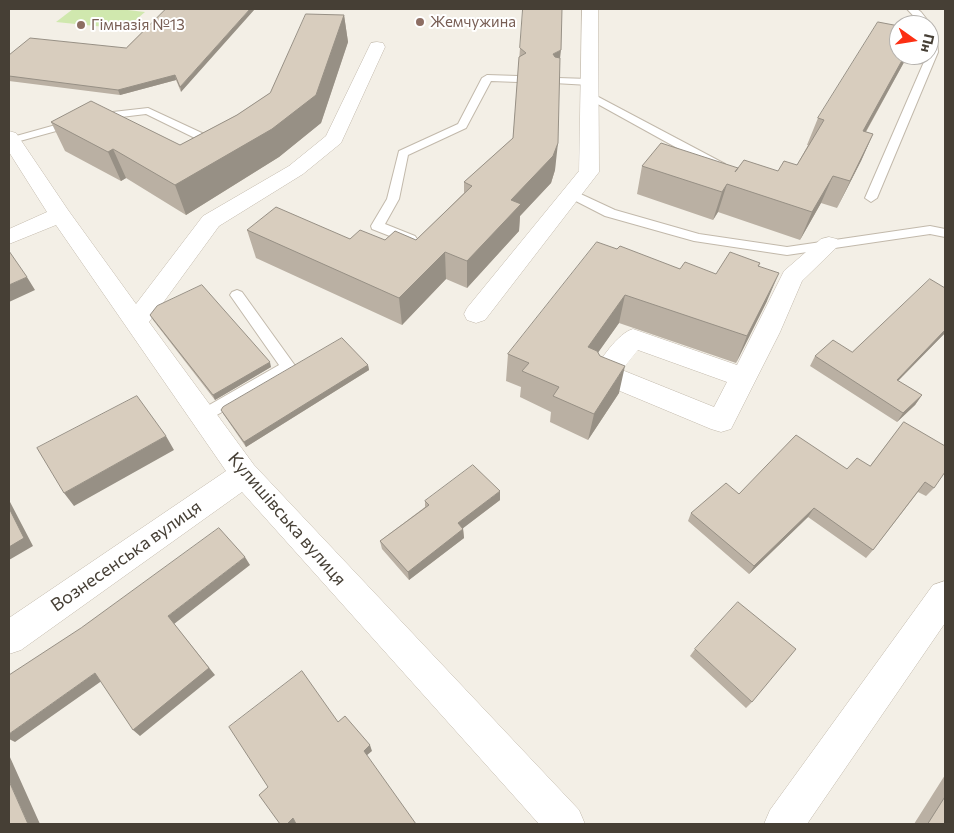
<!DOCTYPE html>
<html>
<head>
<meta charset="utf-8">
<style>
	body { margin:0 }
	#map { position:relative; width:954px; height:833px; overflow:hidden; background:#f3efe6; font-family:Commissioner,sans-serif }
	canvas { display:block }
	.frame { position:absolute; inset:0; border:10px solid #463f35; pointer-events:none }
	.north { position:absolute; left:889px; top:15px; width:50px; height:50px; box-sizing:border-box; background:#fff; border:1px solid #b5b2ae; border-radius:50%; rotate:103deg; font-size:14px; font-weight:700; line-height:20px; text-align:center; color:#463f35 }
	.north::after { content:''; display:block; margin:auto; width:18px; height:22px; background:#fc3014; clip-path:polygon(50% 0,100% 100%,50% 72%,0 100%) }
</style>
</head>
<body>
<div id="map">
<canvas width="954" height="833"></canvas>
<div class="frame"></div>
<div class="north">Пн</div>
</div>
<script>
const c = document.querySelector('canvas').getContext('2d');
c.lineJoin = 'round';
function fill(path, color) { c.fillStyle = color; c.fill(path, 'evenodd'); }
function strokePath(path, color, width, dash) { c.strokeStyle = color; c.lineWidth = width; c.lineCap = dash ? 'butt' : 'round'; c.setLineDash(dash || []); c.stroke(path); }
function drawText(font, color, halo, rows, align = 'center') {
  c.font = font + ' Commissioner,sans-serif'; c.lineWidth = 4; c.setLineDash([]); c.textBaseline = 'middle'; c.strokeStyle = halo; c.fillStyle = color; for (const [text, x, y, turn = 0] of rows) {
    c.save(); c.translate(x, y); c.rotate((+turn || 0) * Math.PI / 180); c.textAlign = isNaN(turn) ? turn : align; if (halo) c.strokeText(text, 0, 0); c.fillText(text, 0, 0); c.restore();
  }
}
const green = new Path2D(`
	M73 9H119L145 12 125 29 56 22Z`);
const lane = new Path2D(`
	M907 9H917L921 12 936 31 938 52 877 198 871 202 865 198 927 55H929V25H922Z
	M487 75 518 76 523 79 518 82 491 81 466 128 408 155 399 199 385 224 415 236 417 239 415 242H405L372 229 371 226 387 199 399 151 458 124 482 78Z
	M558 78 589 79 594 82 589 85 554 83 553 81Z
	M589 92 725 164 727 167 725 170H717L585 97 584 95Z
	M148 108 204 134 219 136 225 139 219 142 197 139 146 114 96 120 9 144V138L95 114Z
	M572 190 615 210 699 234 787 247 930 226 945 229V237L930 234 787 255 694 241 605 216 568 197 566 194Z
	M237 290 242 292 296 367 293 371 203 423 197 422 195 417 197 412 279 365 230 295 232 292Z`);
const street = new Path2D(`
	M582 9H598L599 172 485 320 476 323 467 320 464 314 467 308 579 171Z
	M377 42 383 43 385 47 341 143 303 174 219 226 149 322 254 465 579 810 585 824H539L242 492 21 650 9 654V618L226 471 56 225 9 244V229L47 212 9 152V131L16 133 68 210 136 304 203 216 289 166 326 136 369 47 371 43Z
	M829 237 837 239 840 244 802 281 780 332 731 429 721 432 711 429 596 381 592 374C600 360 618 333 633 329L737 365 784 271 821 239ZM638 350 727 382 714 407 622 370Z
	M945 581V623L807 824H764L770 810 933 585Z`);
const wall = new Path2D(`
	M166 9 181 92 176 80 120 95 9 81V55L126 48Z
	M344 15 348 42 321 123 279 157 186 215 126 178 121 181 65 151 51 122 180 145 237 115 270 93Z
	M520 48 560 58 555 170 551 183 520 216 519 231 467 288 446 279 402 325 256 258 247 230 350 239 385 240H416L464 193V182L513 138Z
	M899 55H908L866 132 873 134 861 161 837 208 821 203 800 240 718 212 713 220 637 194 642 166 738 168 778 171 797 165 808 145H807L818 118Z
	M617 249 680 269 716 274 760 263 759 266 767 301 736 363 619 323 598 352 619 393 588 440 550 422 551 412 520 397 521 387 506 381 508 354Z
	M945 288V333L898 381 922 395 915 405 897 422 810 366 815 356 852 352Z
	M150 315 271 367 215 400 153 320Z
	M368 365 369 370 246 447 224 415 221 410Z
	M904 422 934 488 926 496 918 492 873 550 866 558 808 517 749 574 688 521 691 513 739 494 847 469 870 466Z
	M500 500 463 528 464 538 409 580 382 549 380 541 425 507V501Z
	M695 649 752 702 746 708 690 656Z
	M945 775V824H914Z`);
const shadedWall = new Path2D(`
	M250 9H255L181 92 180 87Z
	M344 15 348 42 321 123 279 157 186 215 175 185 316 95Z
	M561 50 558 76 553 54Z
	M905 55H908L851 158 863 131Z
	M175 75 176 80 120 95 118 90Z
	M873 134 861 161 837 208 850 181Z
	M558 143 555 170 551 183 520 216 519 231 467 288V261L511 200Z
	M113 149 126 178 121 181 108 152Z
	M833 176 821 203 800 240 812 212Z
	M727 184 718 212 713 220 722 192Z
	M445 252 446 279 402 325 399 298Z
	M779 273 767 301 736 363 747 336Z
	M27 277 35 290 9 302V285Z
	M625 295 619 323 583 374 588 347Z
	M945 330V333L890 389 897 380Z
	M270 362 271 367 215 400 213 395Z
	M368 365 369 370 246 447 244 442Z
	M625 366 619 393 588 440 594 414Z
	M922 395 915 405 897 422 903 413Z
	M166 436 174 450 74 506 64 493Z
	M500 491V500L458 532V523Z
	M9 500 33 546 9 560Z
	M814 508 808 517 749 574 754 566Z
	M463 529 464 538 409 580 408 572Z
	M245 557 250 565 174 624 215 675 140 736 133 730 168 616Z
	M95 673 103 680 15 742 9 739V734Z
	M370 745 372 751 366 756 364 751Z
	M9 755 40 824H28L9 781Z
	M293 818 297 823 295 824H287Z`);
const building = new Path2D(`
	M166 9H250L180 87 175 75 118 90 9 76V55L30 38 126 48Z
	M523 9H562L561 50 553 54 555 57 560 58 558 143 553 156 511 200 521 204 467 261 445 252 399 298 247 230 276 207 350 239 360 230 385 240 395 231 416 240 472 186 464 182 513 138 519 57 526 53 520 48Z
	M306 14 344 15 316 95 272 129 175 185 113 149 108 152 51 122 91 101 180 145 237 115 270 93Z
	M878 22 899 26V55H905L863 131 873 134 850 181 833 176 812 212 727 184 722 192 642 166 661 143 738 168 735 172 744 160 778 171 784 161 797 165 824 120 818 118Z
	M597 242 617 249 620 246 680 269 685 262 716 274 730 252 760 263 758 266 779 273 747 336 625 295 588 347 597 351 600 356 625 366 594 414 553 396 559 387 522 371 529 363 508 354Z
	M9 251 27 277 9 285Z
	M930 279 945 288V330L897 380 922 395 903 413 815 356 833 340 852 352Z
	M202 285 270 362 213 395 150 315 157 306Z
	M342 338 368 365 244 442 221 410 223 407Z
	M137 396 166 436 64 493 37 448Z
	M904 422 945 446V472L934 488 925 482 873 550 814 508 754 566 691 513 726 483 739 494 796 435 847 469 857 458 870 466Z
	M473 465 500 491 458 523 463 529 408 572 380 541 429 505 425 501Z
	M9 508 24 538 9 547Z
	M219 528 245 557 168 616 209 668 133 730 95 673 9 734V675L81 628Z
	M738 602 796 649 752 702 695 649Z
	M302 671 338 722 345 716 370 745 364 751 416 824H296L293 818 287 824H280L259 795 268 787 229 727Z
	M9 781 28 824H9Z
	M945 797V824H928Z`);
const markers = [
	[420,22,5,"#8d6e63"],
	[81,25,5,"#8d6e63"]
];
const farEducationnames = [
	["Жемчужина",430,22],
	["Гімназія №13",91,25]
];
const streetNames = [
	["Кулишівська вулиця",287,519,49],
	["Вознесенська вулиця",126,556,-35]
];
fill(green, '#d0e8ae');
strokePath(lane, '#c2b9ab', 2);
strokePath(street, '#c2b9ab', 1);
fill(lane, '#fff');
fill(street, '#fff');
fill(wall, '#bab0a3');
fill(shadedWall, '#979085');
fill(building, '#d8cdbe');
strokePath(building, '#979085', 1);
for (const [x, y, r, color] of markers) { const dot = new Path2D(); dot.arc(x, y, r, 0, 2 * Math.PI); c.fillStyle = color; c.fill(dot); strokePath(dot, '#fff', 2); }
drawText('15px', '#785e54', '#fff', farEducationnames, 'left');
drawText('18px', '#463f35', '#fff', streetNames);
</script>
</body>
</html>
